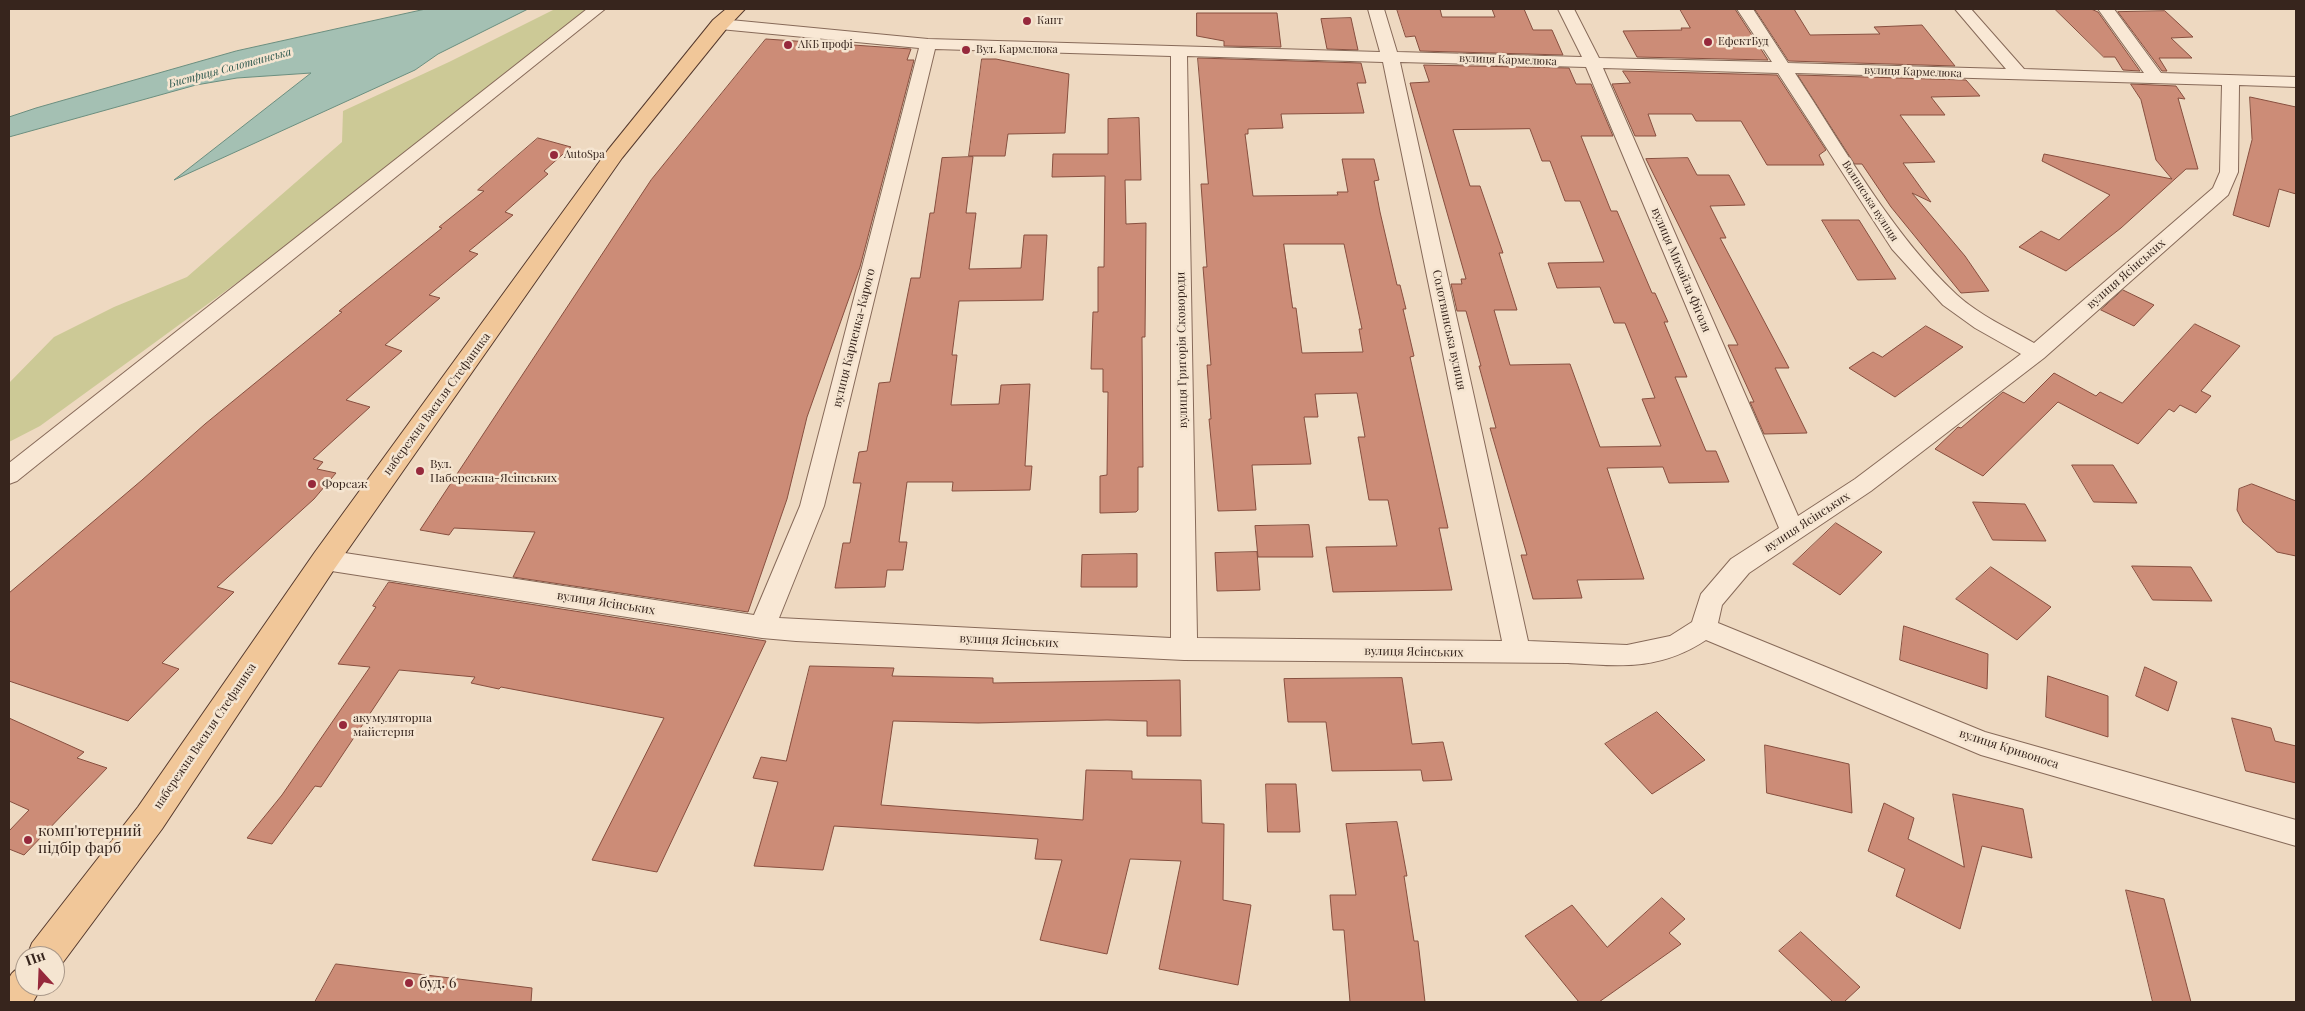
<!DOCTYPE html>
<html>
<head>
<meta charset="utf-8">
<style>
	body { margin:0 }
	#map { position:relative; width:2305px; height:1011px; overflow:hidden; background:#eed9c1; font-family:"Playfair Display",serif }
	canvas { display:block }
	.frame { position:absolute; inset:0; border:10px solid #37251d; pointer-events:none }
	.north { position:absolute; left:15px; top:946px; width:50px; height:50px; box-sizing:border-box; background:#f5e5d1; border:1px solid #a99889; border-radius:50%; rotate:340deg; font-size:14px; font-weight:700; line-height:20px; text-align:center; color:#37251d }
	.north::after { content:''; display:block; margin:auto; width:18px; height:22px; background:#96293c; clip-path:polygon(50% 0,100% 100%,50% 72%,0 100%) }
</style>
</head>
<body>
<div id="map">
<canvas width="2305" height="1011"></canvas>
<div class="frame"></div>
<div class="north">Пн</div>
</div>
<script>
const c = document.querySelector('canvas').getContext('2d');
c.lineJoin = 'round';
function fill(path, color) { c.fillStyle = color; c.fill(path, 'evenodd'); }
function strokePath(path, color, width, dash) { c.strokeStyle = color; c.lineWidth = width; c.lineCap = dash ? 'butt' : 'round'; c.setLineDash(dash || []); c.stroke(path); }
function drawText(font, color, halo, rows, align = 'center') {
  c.font = font + ' "Playfair Display",serif'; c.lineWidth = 5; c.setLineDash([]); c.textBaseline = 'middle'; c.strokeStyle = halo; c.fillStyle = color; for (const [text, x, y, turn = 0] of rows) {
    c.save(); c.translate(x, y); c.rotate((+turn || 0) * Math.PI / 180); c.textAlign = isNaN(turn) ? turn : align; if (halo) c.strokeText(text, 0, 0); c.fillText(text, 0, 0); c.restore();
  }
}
const green = new Path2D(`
	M555 9H588C414 158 225 291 40 426L9 442V383L54 337 114 307 187 277 342 142 343 111 449 62Z`);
const water = new Path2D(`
	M426 9H528L438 54 415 70 174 180 311 73 237 78 196 85 9 137V117L36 108 236 51Z`);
const building = new Path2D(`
	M1397 9H1440L1442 17H1495L1492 9H1524L1533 30H1552L1563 55 1420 51 1415 36 1406 37Z
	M1680 9H1735L1768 60 1637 57 1623 31 1682 30 1681 28H1690Z
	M1755 9H1794L1810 35 1880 34 1874 27 1922 25 1955 66 1789 61Z
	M2055 9H2091L2098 12 2140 71 2123 70 2115 57H2104Z
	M2165 11 2193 37 2171 38 2192 58H2159L2167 71H2162L2118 12Z
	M1197 13H1277L1281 47 1224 46V41L1197 36Z
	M1351 18 1358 50 1327 49 1321 19Z
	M766 39 911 49 907 60H914L860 267 807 417 787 499 748 612 513 577 535 532 454 528 449 535 420 530 651 180Z
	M1198 58 1361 63 1366 83H1357L1364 113 1281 114 1283 128 1248 129V134H1245L1253 196 1338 195 1337 192H1348L1342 159H1374L1379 180 1374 181 1380 212 1397 285H1400L1406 309H1403L1414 356 1410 357 1448 528H1439L1452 590 1333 592 1326 547 1397 546 1388 500H1369L1358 437H1365L1357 393 1315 394 1318 417H1304L1311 464 1252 465 1256 510 1218 511 1209 419H1211L1207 365H1211L1203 267H1207L1201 184H1208ZM1284 244H1344L1362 329H1359L1363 352 1302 353 1296 308H1293Z
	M982 59H996L1069 74 1065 133 1008 134 1005 156H969Z
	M1424 65 1569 68 1576 84H1591L1613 136H1581L1611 211H1617L1652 293H1655L1668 322H1664L1687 377H1675L1706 451H1716L1729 482 1669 483 1663 467 1607 468 1644 579 1577 580 1582 598 1533 599 1521 555H1527L1490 428H1496L1479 366H1481L1466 311H1457L1451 284H1462L1461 279H1466L1410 83 1429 82ZM1530 129 1542 161H1550L1565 201H1580L1604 262 1548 263 1557 288 1600 287 1614 323H1625L1655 398 1642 399 1661 446 1600 447 1570 364 1510 365 1494 310H1517L1499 253H1503L1480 186H1470L1453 130Z
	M1623 71 1777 75 1826 150 1819 155 1824 165H1767L1741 121H1696L1692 114H1648L1656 136H1635L1612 84 1630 83Z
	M1798 75 1966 80 1980 96 1931 97 1945 115H1900L1935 162 1903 163 1931 202 1912 193 1965 256 1989 291 1961 293 1891 207 1862 164H1855Z
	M2131 84 2176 86 2185 99 2178 98 2198 169H2186L2121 228 2066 271 2019 247 2041 231 2059 240 2110 195 2042 161 2044 154 2172 179 2156 160 2141 100Z
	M2250 97 2296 107V194L2279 189 2269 227 2233 215 2252 140Z
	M1139 118 1141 180H1125L1126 224 1146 223 1145 337H1142L1143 467H1138V510L1136 512 1100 513V476L1107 475 1108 392H1103V369H1091L1093 312H1098V267H1104L1105 176 1052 177 1053 154H1108V119Z
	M538 138 571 147 544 171 548 174 505 212 513 215 469 251 478 254 429 295 440 298 385 345 402 351 346 400 370 407 313 459 323 462 317 469 336 473 314 499 217 587 234 592 162 663 179 669 128 721 9 681V593L142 480 205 424 342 312 339 311 442 228 439 227 484 191 478 190Z
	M973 157 966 213H976L969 269 1021 268 1024 235H1047L1043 300 959 301 952 355H957L951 405 999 404 1001 385 1030 384 1025 466H1032L1030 490 952 491 953 482H907L899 542H907L903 570H887L885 587 835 588 843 543H850L861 483H853L859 452 867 451 879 383 890 382 911 278H920L930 213H934L942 158Z
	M1688 158 1697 175H1729L1745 205 1710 206 1726 238H1720L1789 368H1775L1807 433 1764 434 1750 402H1754L1728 345H1738L1646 159Z
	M1822 220H1859L1896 279 1858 280Z
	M2123 290 2154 305 2134 326 2101 310Z
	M2195 324 2240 346 2201 391 2211 396 2196 413 2180 405 2174 412 2169 409 2138 444 2058 402 1983 476 1935 449 1958 427 1961 428 2003 392 2024 403 2054 373 2096 396 2100 392 2122 403Z
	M1926 326 1963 347 1895 397 1849 368 1873 352 1882 357Z
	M2072 465H2113L2137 503 2094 502Z
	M2252 484 2296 501V556L2277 552 2243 522 2237 510 2239 489Z
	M1973 502 2025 504 2046 541 1993 540Z
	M1836 523 1882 552 1840 595 1793 564Z
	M1309 525 1313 557H1258L1255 526Z
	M1257 552 1260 590 1217 591 1215 553Z
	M1137 554V587H1081L1082 555Z
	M2132 566 2191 567 2212 601 2153 600Z
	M1991 567 2051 607 2017 640 1956 599Z
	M389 582 766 641 657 872 592 860 664 718 501 687 499 689 471 683 475 677 399 670 321 787 315 786 272 844 247 838 282 795 370 667 338 664 376 607 373 606Z
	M1904 626 1988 654 1987 689 1900 660Z
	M810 666 894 668 892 676 993 678V683L1180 680 1181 736H1147V721L1107 720 978 723 893 721 881 805 1083 820 1086 770 1132 771V779L1201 780 1202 823 1224 824 1223 900 1251 905 1238 985 1159 969 1181 861 1130 859 1107 954 1040 940 1062 860 1035 859 1038 839 834 826 823 870 754 866 778 782 753 778 761 757 786 761Z
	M2145 667 2177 682 2168 711 2136 696Z
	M2048 676 2108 696V737L2046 717Z
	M1402 678 1412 744 1443 742 1452 780 1423 781 1421 770 1332 771 1326 722H1288L1284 679Z
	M1657 712 1705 760 1652 794 1605 744Z
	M9 718 84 752 77 758 107 768 24 855 9 849V831L29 810 9 801Z
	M2232 718 2271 728 2275 741 2296 746V783L2246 771Z
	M1765 745 1849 764 1852 813 1767 793Z
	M1266 784H1296L1300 832H1268Z
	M1953 794 2023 809 2032 858 1982 846 1960 929 1896 896 1905 869 1868 851 1884 803 1914 818 1908 839 1964 867Z
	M1397 822 1407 876H1404L1414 941H1418L1425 1002H1350L1344 930H1333L1330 895H1356L1346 824Z
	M2126 890 2164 899 2191 1002H2153Z
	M1662 898 1685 919 1669 933 1681 944 1599 1002H1579L1525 936 1572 905 1607 947Z
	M1801 932 1860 987 1844 1002H1833L1779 951Z
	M336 964 532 988 531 1002H315Z`);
const minor = new Path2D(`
	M587 9H605L17 481 9 484V463Z
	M1368 9H1384L1397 52 1582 57 1558 9H1574L1599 58 1772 62 1737 9H1753L1788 63 2006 69 1955 9H1971L2024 69 2144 73 2098 9H2114L2161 73 2296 77V87L2239 85 2238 172 2228 195 2044 358 1871 491 1749 573 1722 605 1718 623 1985 732 2296 820V846L1981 755 1706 640C1659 671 1621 666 1568 663L1184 660 796 641 762 638 325 570 316 567 313 560 316 553 325 550 754 615 800 506 919 48 720 29 712 24 714 21 720 19 928 39 1380 52ZM935 49 1171 56V638L779 618 824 506ZM1187 56 1383 62 1502 641 1197 638ZM1400 62 1586 67 1779 528 1731 559 1701 594 1692 622 1670 636 1627 645 1528 641ZM1603 68 1778 73 1892 249 1943 305 1975 328 2021 354 1855 479 1798 516ZM1795 73 2222 85 2220 172 2213 188 2034 343C2008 328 1979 315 1957 295 1893 236 1843 146 1795 73Z`);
const primary = new Path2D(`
	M726 9H745L727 28 622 158 335 568 162 829 58 969 55 970V956H27L32 943 138 807 315 552 608 150 713 20Z
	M25 965V986H42L33 1002H9C9 981 4 974 25 965Z`);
const markers = [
	[1027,21,5,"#96293c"],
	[1708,42,5,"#96293c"],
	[788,45,5,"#96293c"],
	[966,50,5,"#96293c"],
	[554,155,5,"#96293c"],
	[420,471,5,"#96293c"],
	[312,484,5,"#96293c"],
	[343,725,5,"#96293c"],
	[28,840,5,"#96293c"],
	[409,983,5,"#96293c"]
];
const farPoinames = [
	["Кант",1037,21],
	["ЕфектБуд",1718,42],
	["АКБ профі",798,45],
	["Вул. Кармелюка",976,50],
	["AutoSpa",564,155]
];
const farStreetnames = [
	["вулиця Кармелюка",1508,60,2],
	["вулиця Кармелюка",1913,72,2],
	["Волинська вулиця",1870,201,57]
];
const farWaternames = [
	["Бистриця Солотвинська",230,68,-15]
];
const streetNames = [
	["вулиця Михайла Фіголя",1681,270,67],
	["вулиця Ясінських",2126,274,-41],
	["Солотвинська вулиця",1449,330,78],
	["вулиця Карпенка-Карого",854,338,-76],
	["вулиця Григорія Сковороди",1182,350,-91],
	["набережна Василя Стефаника",437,404,-54],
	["вулиця Ясінських",1807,522,-33],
	["вулиця Ясінських",606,603,9],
	["вулиця Ясінських",1009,641,3],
	["вулиця Ясінських",1414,652,1],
	["набережна Василя Стефаника",205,736,-56],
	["вулиця Кривоноса",2009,749,18]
];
const poiNames = [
	["Вул.",430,464],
	["Набережна-Ясінських",430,478],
	["Форсаж",322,484],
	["акумуляторна",353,718],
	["майстерня",353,732]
];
const nearPoinames = [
	["комп'ютерний",38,831],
	["підбір фарб",38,848],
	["буд. 6",419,983]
];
fill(green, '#ccc996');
fill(water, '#a4c0b3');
strokePath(water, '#6b8e7f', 1);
fill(building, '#cc8c77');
strokePath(building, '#874f3f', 1);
strokePath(minor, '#876a59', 2);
strokePath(primary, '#55392d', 2);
fill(minor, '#f9e8d5');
fill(primary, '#f1c799');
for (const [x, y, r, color] of markers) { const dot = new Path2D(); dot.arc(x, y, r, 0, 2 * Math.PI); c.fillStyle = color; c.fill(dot); strokePath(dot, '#f5e5d1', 2); }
drawText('11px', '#37251d', '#f5e5d1', farPoinames, 'left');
drawText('11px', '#37251d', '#f5e5d1', farStreetnames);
drawText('italic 11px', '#2c574d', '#f5e5d1', farWaternames);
drawText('12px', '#37251d', '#f5e5d1', streetNames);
drawText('12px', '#37251d', '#f5e5d1', poiNames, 'left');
drawText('15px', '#37251d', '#f5e5d1', nearPoinames, 'left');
</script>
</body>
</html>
